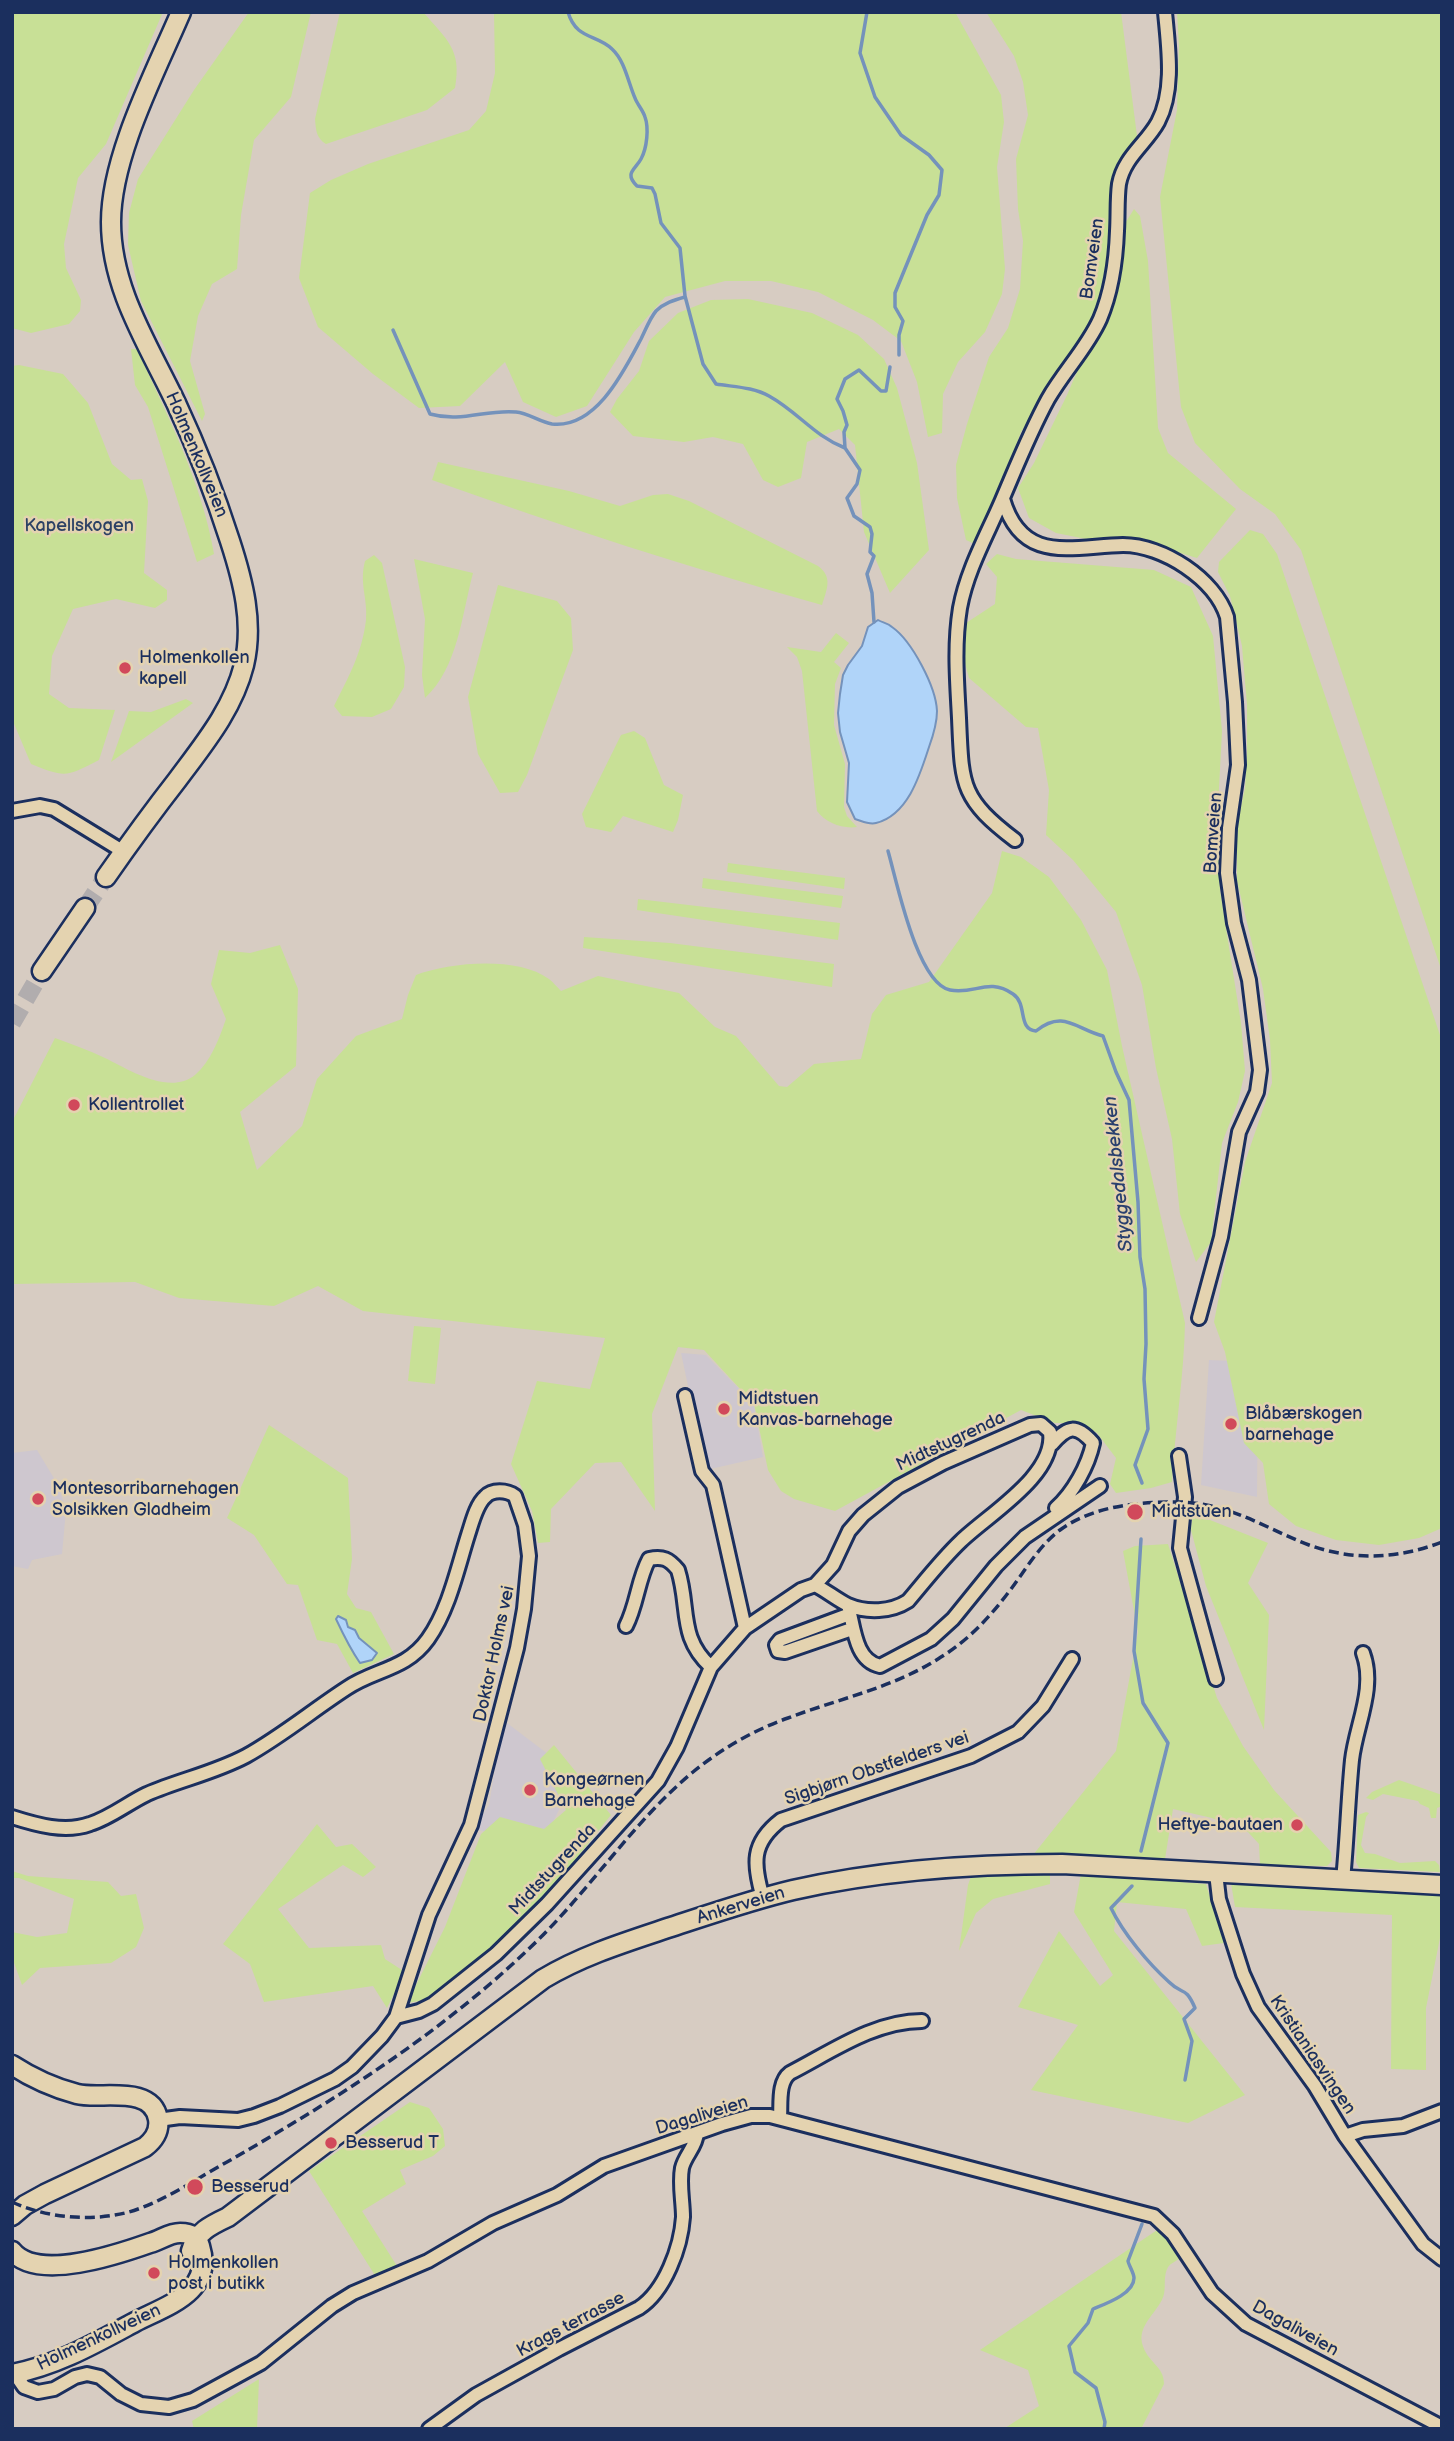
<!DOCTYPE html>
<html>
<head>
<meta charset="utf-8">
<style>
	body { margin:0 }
	#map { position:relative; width:1454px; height:2441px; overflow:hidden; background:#d7ccc2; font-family:"Balsamiq Sans",sans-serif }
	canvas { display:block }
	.frame { position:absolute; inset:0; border:14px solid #1b2f5e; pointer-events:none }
</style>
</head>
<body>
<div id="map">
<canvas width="1454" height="2441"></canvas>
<div class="frame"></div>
</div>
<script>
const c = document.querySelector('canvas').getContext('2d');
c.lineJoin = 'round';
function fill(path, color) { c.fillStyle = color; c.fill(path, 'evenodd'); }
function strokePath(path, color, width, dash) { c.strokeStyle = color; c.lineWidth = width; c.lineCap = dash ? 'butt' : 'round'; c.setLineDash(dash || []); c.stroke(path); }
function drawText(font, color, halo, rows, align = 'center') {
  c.font = font + ' "Balsamiq Sans",sans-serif'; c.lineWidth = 5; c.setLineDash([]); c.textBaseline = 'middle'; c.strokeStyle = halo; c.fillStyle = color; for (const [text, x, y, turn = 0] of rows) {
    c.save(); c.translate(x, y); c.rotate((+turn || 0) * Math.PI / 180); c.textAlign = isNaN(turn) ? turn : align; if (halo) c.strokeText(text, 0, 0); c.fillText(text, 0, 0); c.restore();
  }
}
const built = new Path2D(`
	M681 1353 706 1355 754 1404 763 1457 706 1470Z
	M1209 1360 1258 1362 1257 1497 1201 1485Z
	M37 1450 58 1485 66 1510 62 1554 32 1560 28 1569 12 1566V1453Z
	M507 1723 573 1773 564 1800 553 1822 532 1840 478 1830 479 1820 489 1805 497 1756Z`);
const green = new Path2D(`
	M12 12H163L106 144 78 178 64 244 66 268 81 300 80 311 69 324 31 333 12 328Z
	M249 12H311L291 97 254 140 241 215 237 269 212 284 198 316 190 361 205 414 202 421 141 301 128 245 129 213 138 179 194 90Z
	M340 12H423C447 40 462 49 455 88L427 110 326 144C316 138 316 130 315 119Z
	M494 12H955L1001 95 1004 122 997 167 1005 269 1002 294 985 332 958 362 943 394 942 433 928 437 917 382 901 341 873 320 818 292 771 281H725L665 297 634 332 587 406 556 417 523 402 505 362 460 406 419 408 373 374 318 327 299 278 310 193 331 180 368 164 469 130 486 111 495 73Z
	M986 12H1121L1137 136 1120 159 1112 189 1111 231 1106 275 1098 307 1077 347 1021 432 996 501 975 544 966 540 957 498 956 465 967 424 989 357 1008 328 1020 289 1023 241 1018 209 1016 159 1028 115 1023 82 1014 56Z
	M1177 12H1442V972L1301 550 1275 514 1240 489 1195 443 1181 407 1160 197 1177 110 1179 46Z
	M1134 209 1140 216 1148 261 1158 428 1168 453 1236 509 1197 558 1157 546 1091 540 1056 533 1029 518 1018 488 1034 463 1067 395 1122 267 1124 225Z
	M748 299 812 313 858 335 884 359 897 388 917 463 929 550 890 593 864 532 855 445 839 429 807 442 801 478 778 487 763 480 743 444 713 437 684 442 633 436 610 412 617 399 639 371 649 341 678 313 711 300Z
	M131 349H137C167 415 202 482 214 554L197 562 148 407 135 385Z
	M19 365 63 374 88 403 112 464 131 480 142 479 148 501 144 573 167 590V600L155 608 116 599 73 609 52 656 49 694 69 708 115 710 99 760C66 777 66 778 31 764L12 719V366Z
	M438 462 569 491 620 506 653 495 668 494 689 501 818 566C833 577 827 589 822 605 690 568 561 526 432 480Z
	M1250 530 1263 534 1277 554 1442 1041V1528L1419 1538 1379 1545 1336 1540 1296 1526 1269 1504 1263 1463 1244 1443 1225 1352 1214 1322 1245 1162 1272 1083 1270 1040 1263 989 1237 881V825L1245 788 1247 753V705L1242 646 1230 596 1218 572 1219 562Z
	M997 554 1016 559 1154 570 1191 587 1213 636 1222 731 1217 826 1220 890 1241 1023 1245 1071 1238 1102 1222 1143 1211 1242 1196 1262 1180 1214 1172 1139 1156 1068 1142 985 1116 912 1073 860 1046 835 1049 790 1038 728 1026 727 969 678 960 645 966 623 995 604 997 577 986 564Z
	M374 555 382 563 405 667 404 687 391 709 372 717 342 716 334 706C349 676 362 653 366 620 368 598 359 584 365 561Z
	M414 559 473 573C462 614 458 668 425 698L422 675 425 619Z
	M498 585 557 601 571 618 573 650 527 775 518 792 500 793 478 754 468 697Z
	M836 633 849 643 834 662 841 668 835 684 834 725 845 764 844 807 847 816 857 827C842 829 826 823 817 811L802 671 797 657 787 647 821 652Z
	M186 699 193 703 111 762 129 711 151 712Z
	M634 731 645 738 664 785 683 795 678 820 673 832 623 816 611 832 586 827 582 814 621 735Z
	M1002 851 1021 857 1049 877 1081 920 1107 970 1122 1046 1185 1323C1184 1376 1175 1429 1172 1482L1151 1488 1116 1493 1110 1484 1116 1458 1097 1433 1079 1423H1055L1021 1410 835 1511 794 1499 781 1491 768 1470 754 1404 704 1350 678 1347 652 1414 655 1511 621 1462 595 1463 551 1509 550 1542 538 1543 532 1511 511 1464 537 1381 590 1389 605 1338 363 1311 318 1286 274 1306 179 1298 135 1282 12 1284V1122L55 1038C71 1044 88 1050 105 1058 128 1069 169 1096 195 1075 211 1061 219 1039 226 1019L211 984 219 950 250 953 280 945 298 989 296 1066 240 1112 257 1170 302 1126 317 1079 356 1036 402 1019 408 995 416 975C450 962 518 956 549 979 553 982 557 987 561 991L598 976 679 993 715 1027 736 1036 779 1086 787 1087 814 1064 861 1059 872 1014 886 995 929 982 992 893Z
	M728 863 845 878 844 889 727 872Z
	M703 878 843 896 841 908 702 888Z
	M638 899 840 923 838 940 637 910Z
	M584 937 670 943 834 964 832 987 583 948Z
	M414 1326 441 1328 435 1384 408 1381Z
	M269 1425 348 1478 352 1559 347 1594 356 1608 371 1612 394 1654 353 1673 337 1644 317 1640 298 1585 287 1584 254 1535 227 1518Z
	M1192 1518 1210 1520 1268 1543 1248 1583 1269 1615 1264 1730 1206 1586 1191 1530Z
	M1168 1544 1217 1698 1243 1746 1274 1790 1331 1852 1332 1861 1327 1866 1260 1865 1259 1844 1248 1832 1212 1818 1173 1809 1165 1859 1033 1855 1116 1751 1138 1632 1123 1551 1135 1546Z
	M554 1745 611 1815 560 1879 507 1933 459 1975 426 2000 407 2003 445 1927 481 1834 500 1817 544 1829 566 1810 540 1759Z
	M1399 1780 1442 1795V1806L1437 1808 1436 1818H1431L1429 1808 1420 1804 1418 1801 1383 1794 1373 1800 1366 1798 1372 1792Z
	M1366 1812 1369 1813 1366 1817 1361 1845 1365 1853 1375 1854 1400 1863 1435 1861 1439 1865 1440 1872 1359 1868 1356 1862 1358 1815Z
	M317 1824 336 1847 352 1844 376 1867 363 1877 343 1865 278 1909 309 1948 381 1945 385 1959 405 1972 387 2008 373 1986 264 2002 250 1964 223 1944Z
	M12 1871 28 1876 108 1882 121 1896 136 1894 144 1928 136 1947 111 1963 40 1968 22 1985 12 1957V1932L37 1937 67 1933 74 1899 19 1878H12Z
	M1050 1873V1884L993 1899 976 1913 959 1951 968 1885 972 1874Z
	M1081 1874 1206 1884 1224 1943 1202 1946 1186 1909 1117 1902 1114 1931 1245 2095 1188 2123 1031 2090 1078 2025 1018 2007 1059 1931 1100 1986 1113 1975 1074 1912Z
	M1231 1883 1442 1892V1928L1426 2008V2070L1391 2069 1392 1915 1235 1907Z
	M410 2102 429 2108 443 2129 445 2146 433 2156 400 2170 406 2184 362 2211 397 2266 376 2277 309 2171Z
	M1163 2226 1181 2258C1176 2261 1171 2263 1168 2267 1163 2277 1166 2284 1164 2294 1160 2311 1138 2323 1142 2343 1147 2363 1164 2365 1164 2384L1141 2429H999L1005 2428 1039 2406 1028 2370 980 2350Z
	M259 2379 257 2429H194L192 2421Z`);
const water = new Path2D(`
	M878 620C883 623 888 623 892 627 912 641 936 687 937 711 937 723 933 736 929 747 920 775 908 815 876 823 869 825 862 821 855 819L847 802 849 763 840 732 838 713 840 694 843 675 848 665 862 646 868 627Z
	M338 1616 346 1620 348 1627 355 1630 359 1638 377 1653 372 1660 360 1663C351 1650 343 1634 336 1619Z`);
const stream = new Path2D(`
	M568 12C576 40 597 34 612 49 625 61 628 82 635 98 637 104 643 110 645 117 649 128 647 148 641 159 635 170 624 173 637 186L652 188 655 194 661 223 680 248 685 296 703 364 716 384C734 387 753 387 769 396 798 412 814 436 845 448
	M867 12 860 53 875 97 901 135 929 155 942 170 939 195 927 215 895 293V307L903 321 899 335V355
	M393 330 430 414C462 423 486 409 516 412 528 413 540 422 552 424 596 429 624 371 641 339 645 331 650 318 656 311 664 303 674 300 685 297
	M874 622 872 593 867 574 874 556 870 552 872 534 870 527 854 516 847 498 857 484 860 470 845 448 844 432 847 425 843 411 837 399 845 379 859 370 881 391H886L890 367
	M888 851C897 882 917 983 950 990 975 995 988 977 1013 994 1028 1004 1017 1029 1036 1031 1063 1009 1076 1029 1103 1036L1116 1072 1129 1100 1138 1202 1140 1257 1145 1289 1146 1344 1144 1379 1148 1429 1135 1465 1142 1483
	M1141 1851 1168 1743 1143 1703 1134 1651 1141 1539
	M1132 1886 1111 1908C1123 1933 1148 1963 1169 1982 1183 1996 1185 1985 1195 2008L1184 2019 1192 2041 1185 2080
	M1104 2429 1105 2422 1096 2388 1075 2372 1069 2346 1088 2323 1093 2309C1105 2304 1134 2294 1134 2278 1134 2273 1129 2266 1128 2261L1142 2224`);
const secondaryTunnel = new Path2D(`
	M85 908 106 877
	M12 1023 42 971`);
const street = new Path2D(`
	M1003 499C1022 565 1072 546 1123 545 1163 545 1215 579 1227 617L1235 702 1238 765 1229 828 1227 873 1234 923 1249 980 1260 1070 1257 1092 1239 1132 1221 1237 1199 1318
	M12 811 40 806 54 809 124 852
	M1015 840C960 798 962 785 959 718 957 681 954 645 960 608 967 570 987 535 1002 500 1017 465 1030 432 1048 399 1064 371 1087 348 1100 319 1111 293 1116 259 1117 231 1118 215 1117 199 1119 184 1124 157 1146 144 1158 122 1175 90 1168 46 1165 12
	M685 1396 702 1471 713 1485 745 1628
	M1052 1444C1068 1426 1076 1424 1093 1443 1088 1466 1073 1493 1056 1508
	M1179 1456 1185 1497 1180 1548 1216 1679
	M848 1605C854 1627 855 1661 880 1666L931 1639 953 1619 996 1566 1025 1537 1100 1486
	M626 1626C637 1605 638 1579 649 1559 663 1556 669 1559 678 1570 690 1608 678 1637 711 1667
	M849 1630 785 1652 778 1651 776 1645 780 1640 850 1614
	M12 1817C37 1825 65 1833 90 1824 110 1818 128 1803 147 1794 179 1780 214 1773 246 1756 282 1736 313 1710 347 1688 375 1669 406 1670 428 1639 449 1609 457 1570 468 1535 472 1523 476 1505 485 1497 492 1489 507 1490 515 1496L525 1525 529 1556 524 1609 517 1648 471 1825 429 1915 396 2017 382 2036 352 2067 335 2079 280 2106 254 2116 238 2120 180 2117 158 2120
	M1216 1873 1219 1899 1243 1974 1258 2007 1315 2086 1345 2136 1423 2244 1442 2259
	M1343 1880C1347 1840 1348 1800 1352 1760 1356 1725 1376 1688 1363 1653
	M763 1898C753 1864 751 1843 781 1820L971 1756 1018 1732 1043 1706 1072 1659
	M396 2017 419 2011 433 2004 496 1954 547 1904 658 1781 677 1747 711 1667 745 1628 801 1590 815 1585 833 1565 849 1531 863 1515 898 1487 943 1463 1030 1425 1041 1424 1050 1432C1056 1475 989 1514 961 1541 942 1559 925 1581 908 1601 891 1612 867 1613 848 1605 839 1601 825 1590 815 1585
	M780 2117C781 2103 778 2082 790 2073 831 2052 874 2021 922 2021
	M1345 2136 1363 2130 1403 2126 1442 2111
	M15 2374 24 2387 38 2392 54 2389 75 2377 87 2374 100 2377 121 2394 141 2404 169 2407 193 2400 261 2363 332 2306 353 2293 428 2261 493 2223 557 2195 604 2166 722 2124 751 2116H770L1154 2216 1173 2234 1212 2293 1246 2324 1442 2427
	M429 2429 476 2395 559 2349 639 2308C665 2291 681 2247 683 2217 683 2201 679 2184 682 2168 685 2155 696 2147 697 2133`);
const secondary = new Path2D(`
	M106 877C129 844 153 811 178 779 204 744 233 709 244 665 254 623 243 581 230 541 215 494 197 448 176 403 148 344 111 289 111 222 111 156 155 73 181 12
	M42 971 85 908
	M12 2065C32 2078 54 2088 77 2094 100 2100 152 2084 158 2119 160 2131 154 2140 145 2147L45 2194 25 2205 12 2216
	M12 2251C37 2282 119 2254 150 2243 161 2240 169 2233 180 2233 190 2233 197 2236 200 2246 214 2292 168 2305 135 2322 96 2343 56 2366 12 2374
	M191 2251C196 2232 211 2225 228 2217L543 1979C583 1955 626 1942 671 1927 711 1914 751 1900 793 1890 881 1870 972 1864 1062 1864L1442 1885`);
const rail = new Path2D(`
	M12 2202C47 2218 91 2222 129 2212 163 2202 196 2179 227 2162 337 2099 446 2030 537 1941 592 1887 634 1821 693 1772 721 1749 754 1730 788 1718 838 1699 892 1688 938 1659 968 1641 990 1617 1011 1589 1026 1569 1039 1546 1060 1530 1091 1507 1135 1502 1173 1502 1227 1501 1262 1527 1309 1545 1353 1561 1398 1559 1442 1542`);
const markers = [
	[125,668,7,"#d1495b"],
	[74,1105,7,"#d1495b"],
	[724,1409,7,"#d1495b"],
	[1231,1424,7,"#d1495b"],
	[38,1499,7,"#d1495b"],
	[1135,1512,9,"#d1495b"],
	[530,1790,7,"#d1495b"],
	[1297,1825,7,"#d1495b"],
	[331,2143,7,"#d1495b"],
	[195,2187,9,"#d1495b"],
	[154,2273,7,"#d1495b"]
];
const streetNames = [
	["Bomveien",1093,259,-82],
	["Holmenkollveien",196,455,67],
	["Bomveien",1214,833,-86],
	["Midtstugrenda",951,1442,-25],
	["Doktor Holms vei",495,1654,-78],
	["Sigbjørn Obstfelders vei",877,1769,-19],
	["Midtstugrenda",553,1870,-47],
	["Ankerveien",741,1906,-17],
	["Kristianiasvingen",1312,2055,56],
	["Dagaliveien",702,2116,-17],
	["Krags terrasse",571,2325,-28],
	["Dagaliveien",1295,2329,29],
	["Holmenkollveien",99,2338,-25]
];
const parkNames = [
	["Kapellskogen",79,526]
];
const poiNames = [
	["Holmenkollen",139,658],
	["kapell",139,679],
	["Kollentrollet",88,1105],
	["Midtstuen",738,1399],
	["Kanvas-barnehage",738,1420],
	["Blåbærskogen",1245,1414],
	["barnehage",1245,1435],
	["Montesorribarnehagen",52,1489],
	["Solsikken Gladheim",52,1510],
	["Midtstuen",1151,1512],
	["Kongeørnen",544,1780],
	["Barnehage",544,1801],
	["Heftye-bautaen",1283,1825,"right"],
	["Besserud T",345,2143],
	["Besserud",211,2187],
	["Holmenkollen",168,2263],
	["post i butikk",168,2284]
];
const waterNames = [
	["Styggedalsbekken",1119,1174,-96]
];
fill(built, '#cec7cf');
fill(green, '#c8e096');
fill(water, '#b0d4f9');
strokePath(water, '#7492bb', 2);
strokePath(stream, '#7492bb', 3.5);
strokePath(secondaryTunnel, '#b1adae', 18, [18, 9]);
strokePath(street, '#1b2f5e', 18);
strokePath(secondary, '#1b2f5e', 23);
strokePath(street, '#e4d3b0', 12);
strokePath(secondary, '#e4d3b0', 18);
strokePath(rail, '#1b2f5e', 3.5, [10, 5]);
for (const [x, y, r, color] of markers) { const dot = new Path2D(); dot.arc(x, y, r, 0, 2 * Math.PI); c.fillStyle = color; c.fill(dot); strokePath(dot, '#e4d3b0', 2.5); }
drawText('18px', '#1b2f5e', '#e4d3b0', streetNames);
drawText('18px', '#2c4164', '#e4d3b0', parkNames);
drawText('18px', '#1b2f5e', '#e4d3b0', poiNames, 'left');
drawText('italic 19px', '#2a406e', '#e4d3b0', waterNames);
</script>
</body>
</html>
